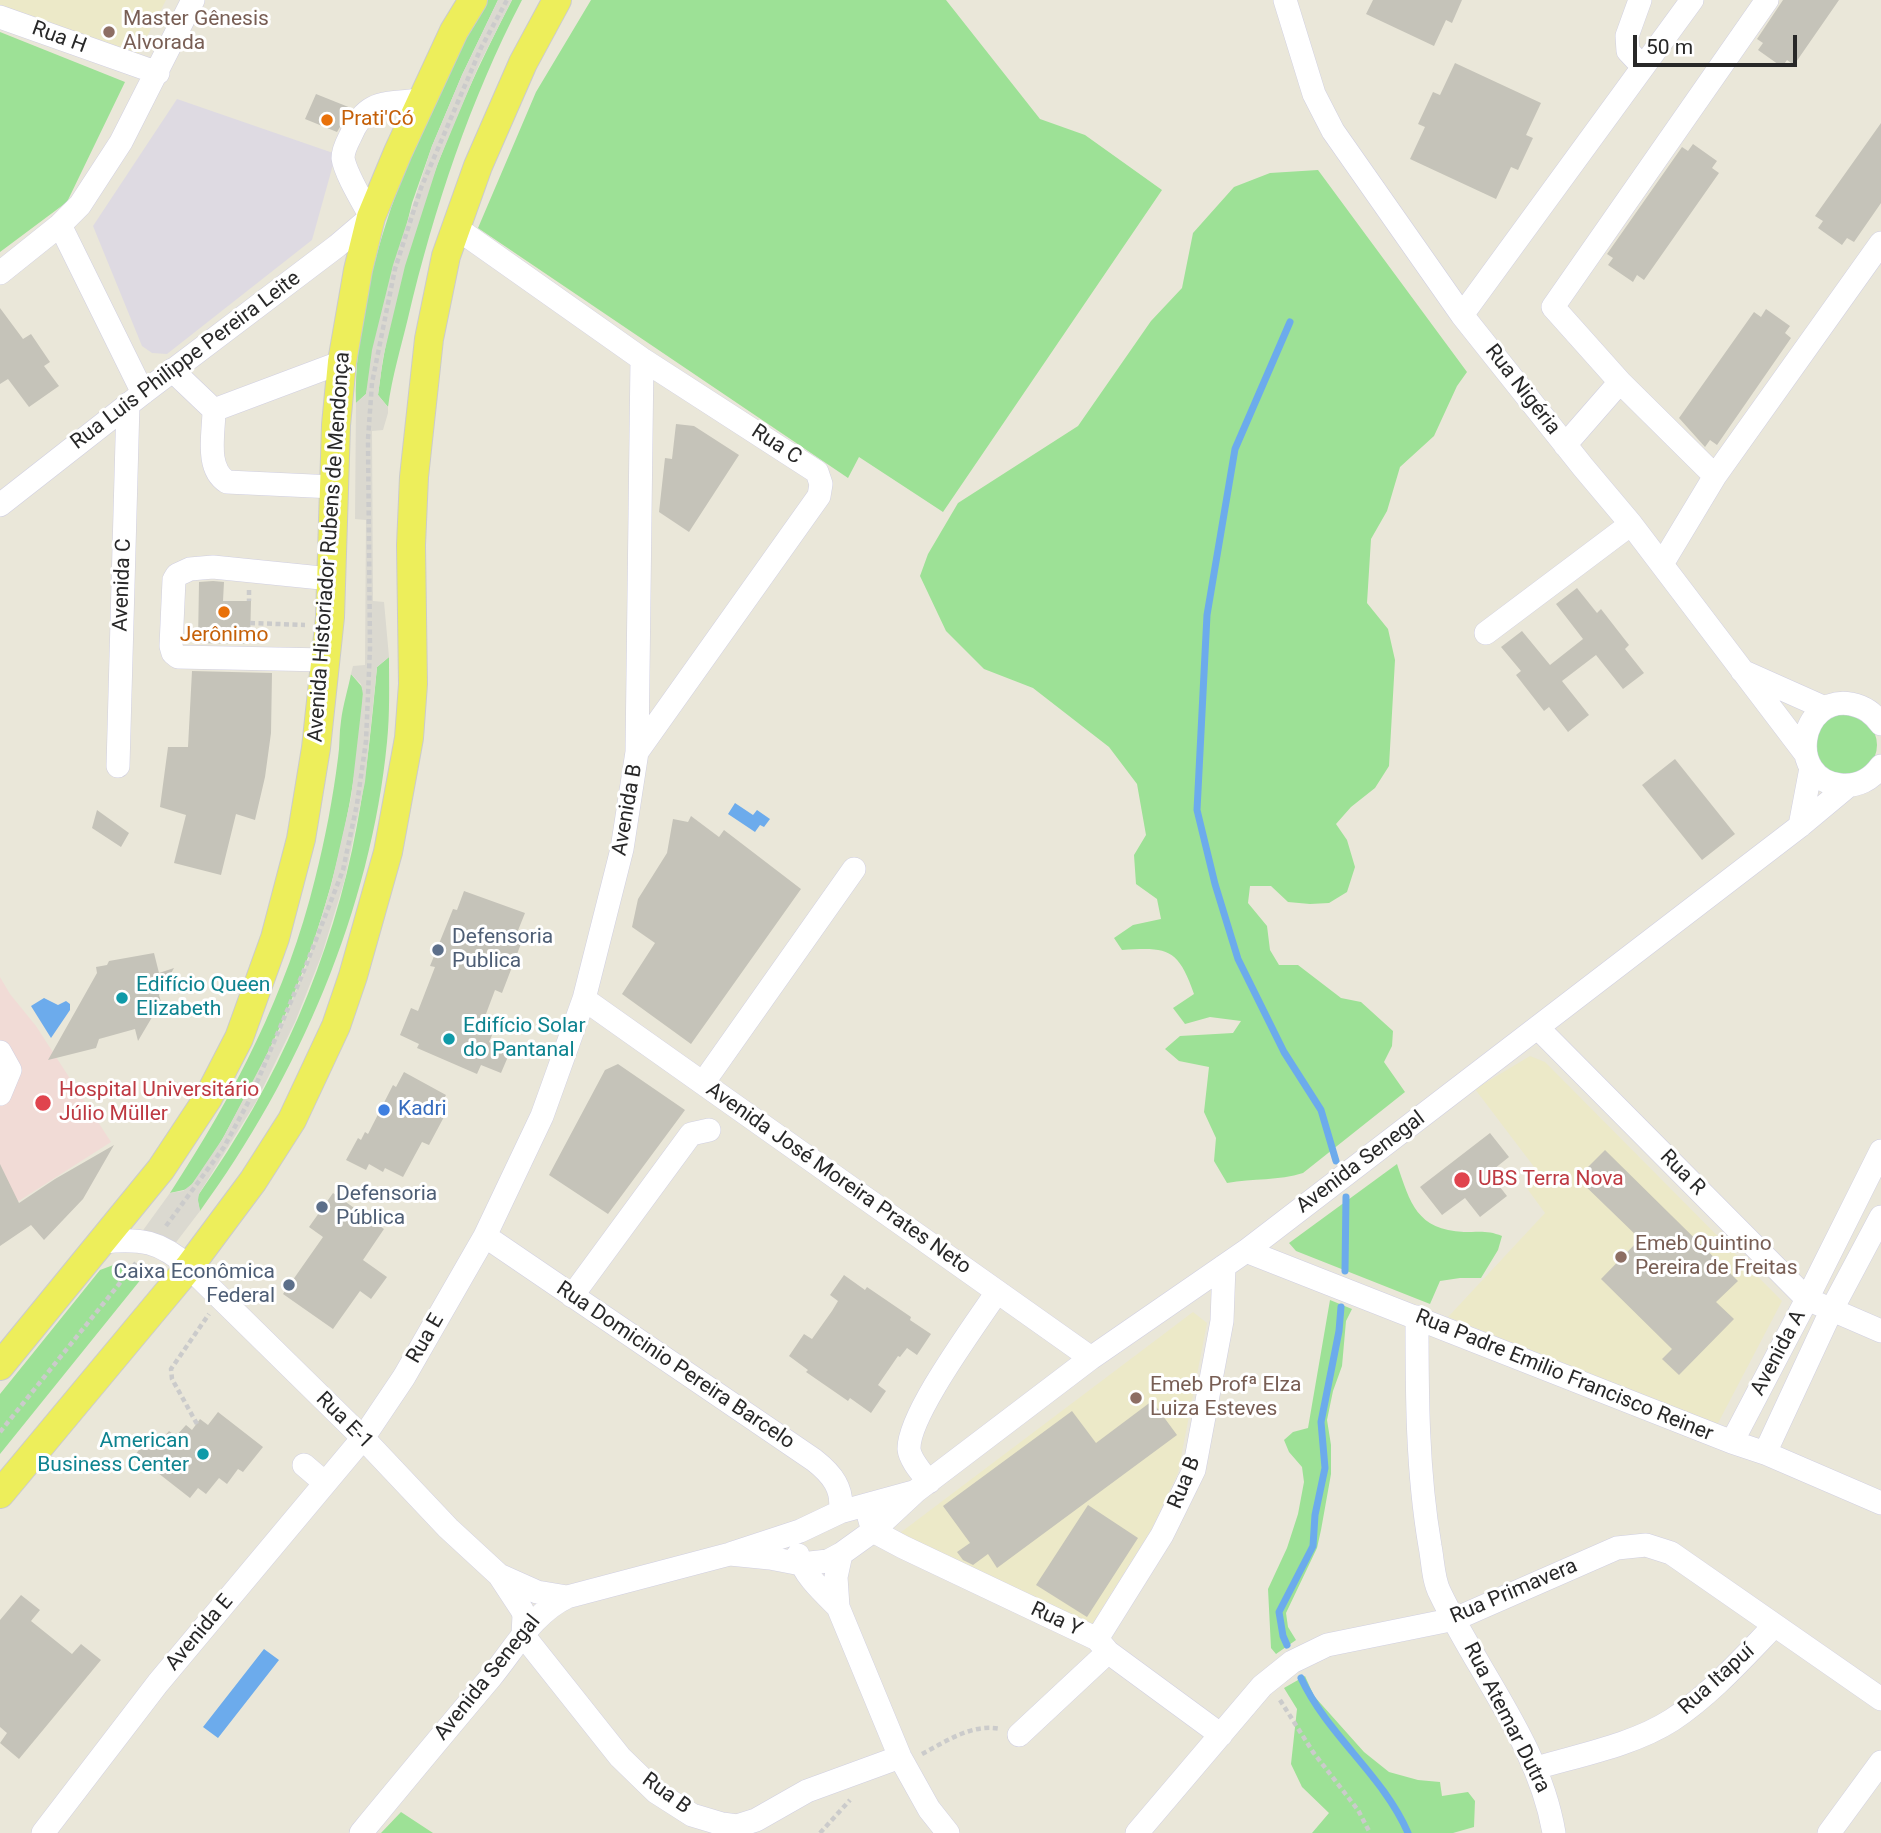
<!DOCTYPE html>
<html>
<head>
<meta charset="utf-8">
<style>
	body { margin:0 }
	#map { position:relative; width:1881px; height:1833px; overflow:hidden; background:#eae7d9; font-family:Roboto,sans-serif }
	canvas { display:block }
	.scale { position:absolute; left:1633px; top:35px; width:164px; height:32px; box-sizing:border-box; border:4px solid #282828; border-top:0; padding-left:9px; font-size:21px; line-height:24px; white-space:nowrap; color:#282828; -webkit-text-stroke:5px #fff; paint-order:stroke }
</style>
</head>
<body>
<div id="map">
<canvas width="1881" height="1833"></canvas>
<div class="scale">50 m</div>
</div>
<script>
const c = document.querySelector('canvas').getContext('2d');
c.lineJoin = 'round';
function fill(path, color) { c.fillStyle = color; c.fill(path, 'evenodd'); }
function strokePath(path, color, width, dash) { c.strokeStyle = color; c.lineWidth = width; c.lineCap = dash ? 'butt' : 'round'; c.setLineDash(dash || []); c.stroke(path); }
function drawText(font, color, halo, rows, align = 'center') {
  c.font = font + ' Roboto,sans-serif'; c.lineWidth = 6; c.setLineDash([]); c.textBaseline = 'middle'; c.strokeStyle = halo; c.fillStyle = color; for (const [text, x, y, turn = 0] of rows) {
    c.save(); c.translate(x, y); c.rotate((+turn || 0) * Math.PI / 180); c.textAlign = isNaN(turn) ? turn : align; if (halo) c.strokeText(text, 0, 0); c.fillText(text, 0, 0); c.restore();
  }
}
const industrial = new Path2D(`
	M177 99 336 154 312 240 167 354 152 353 142 346 93 226Z`);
const education = new Path2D(`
	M0 0H166L137 56 0 8Z
	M1530 1056 1545 1062 1782 1301 1717 1425 1448 1317 1545 1213 1526 1187 1541 1176 1475 1089Z
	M1193 1312 1207 1323 1178 1473 1151 1530 1089 1629 896 1536Z`);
const medical = new Path2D(`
	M0 977 10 994 36 1026 111 1142 0 1213Z`);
const green = new Path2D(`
	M487 0H498L462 75 432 146 412 203 366 394 356 403C354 267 421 117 487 0Z
	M512 0H522C470 100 434 208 408 318 401 347 392 377 388 407L378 395C395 257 448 123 512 0Z
	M591 0H946L1040 119 1085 135 1162 190 943 512 859 457 848 478 478 228 536 92Z
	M0 32 125 82 67 202 0 252Z
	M1318 170 1467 372 1457 386 1434 436 1400 467 1387 511 1371 539 1367 603 1388 629 1395 660 1389 766 1375 788 1351 807 1336 824 1347 840 1355 867 1347 892 1329 903 1310 904 1288 902 1271 886H1250L1248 903 1267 926 1270 950 1279 965H1298L1341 998 1361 1002 1393 1031 1392 1046 1384 1062 1405 1092 1303 1173C1279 1181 1253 1178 1227 1183L1214 1161 1216 1138 1204 1112 1209 1067 1179 1061 1165 1049 1180 1036 1233 1033 1241 1021 1210 1017 1185 1024 1173 1008 1194 994C1178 948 1168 947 1122 950L1114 938 1133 925 1161 919 1157 899 1136 884 1134 855 1146 835 1137 784 1109 747 1033 688 984 669 946 631 920 576 928 554 958 503 1078 426 1151 321 1182 288 1193 233 1234 187 1270 173Z
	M389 657C389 685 390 714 387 742 371 909 298 1077 200 1211L197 1198 199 1194C276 1085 333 957 357 825 367 773 372 720 377 667Z
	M351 674 363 688C363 719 358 752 353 783 335 896 297 1003 242 1103 226 1132 210 1165 188 1189L170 1193C234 1095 287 993 315 879 325 840 333 798 338 758 340 746 339 733 341 721 343 705 348 689 351 674Z
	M1815 745a31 31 0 1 1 62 0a31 31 0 1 1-62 0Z
	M1397 1164C1410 1203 1417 1230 1464 1232 1478 1232 1488 1230 1502 1236L1498 1250 1481 1278H1460L1440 1281 1430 1304 1296 1251 1289 1243Z
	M116 1264 128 1266 146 1273 0 1454V1394L100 1270Z
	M1330 1300 1352 1309 1346 1321 1342 1366 1333 1391 1327 1420 1331 1445V1474L1321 1530 1317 1548 1286 1613 1288 1627 1296 1640 1276 1654 1271 1648 1268 1589 1287 1548 1298 1514 1304 1482 1302 1467 1289 1452 1284 1440 1293 1432 1308 1428Z
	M1305 1676 1314 1696 1364 1752 1389 1772 1418 1780 1440 1782 1442 1796 1468 1792 1475 1801 1474 1827 1453 1833H1312L1329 1813 1302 1787 1291 1764 1297 1709 1284 1688Z
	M401 1812 433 1833H381Z`);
const plaza = new Path2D(`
	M498 0H512L479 65 438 163 405 266 383 358 378 395 388 407V413L383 430 372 431 373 601 384 602 389 657 377 667 365 782 345 879 322 954 295 1022 256 1102 199 1194 198 1200 200 1211 174 1245 141 1233 170 1193 183 1191 192 1184 223 1138 280 1029 308 961 331 886 351 798 363 694 361 684 351 674 353 666 365 665 366 520 355 519 356 403 366 394 372 350 393 265 432 146 462 75Z`);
const water = new Path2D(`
	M735 803 753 815 757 810 770 819 764 827 760 825 755 832 728 814Z
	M44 998 58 1005 66 1001 70 1004V1010L51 1038 31 1006Z
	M264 1649 279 1660 218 1738 203 1727Z`);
const stream = new Path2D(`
	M1290 322 1235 449 1207 615 1197 810 1215 884 1238 959 1284 1052 1321 1110 1336 1161
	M1345 1271 1346 1197
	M1287 1645 1283 1636 1279 1612 1313 1546 1315 1515 1325 1468 1321 1422 1339 1331 1341 1307
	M1301 1678C1328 1736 1383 1775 1408 1833`);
const building = new Path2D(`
	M1373 0H1462L1452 23 1446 20 1434 46 1366 14Z
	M1783 0H1839L1794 65 1787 60 1782 67 1758 50 1763 43 1757 39Z
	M1455 63 1541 103 1526 135 1533 138 1518 170 1511 167 1496 199 1410 159 1425 127 1418 124 1433 92 1440 95Z
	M316 94 351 108 337 132 305 119Z
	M1881 123V203L1854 242 1847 238 1842 245 1818 228 1823 221 1815 216Z
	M1693 144 1717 161 1712 168 1719 173 1644 280 1637 275 1633 282 1608 265 1613 258 1607 254 1682 147 1688 151Z
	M0 308 23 339 31 334 50 362 44 366 59 386 29 407 8 379 0 384Z
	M1766 309 1790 326 1785 333 1791 338 1717 445 1710 440 1705 447 1679 418 1754 312 1761 317Z
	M676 424 694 426 739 455 689 532 659 512 665 458 672 459Z
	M213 581 224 582 223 601H251L250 644 198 643 199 582Z
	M1577 588 1597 613 1601 609 1629 645 1625 649 1644 673 1623 689 1596 655 1562 681 1589 715 1568 732 1549 707 1544 711 1516 675 1521 671 1501 647 1522 631 1550 665 1583 639 1556 604Z
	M192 671 272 673 271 733 265 777 255 820 236 814 221 875 174 863 186 815 160 807 168 747H188Z
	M1675 759 1735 834 1702 860 1642 785Z
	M97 810 129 833 121 847 92 828Z
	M691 816 719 837 724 830 801 889 691 1044 622 994 655 943 632 927 638 899 667 853 673 819 688 822Z
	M464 891 525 913 517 933 524 936 502 993 495 990 481 1027 493 1033 489 1042 510 1052 501 1073 481 1065 477 1074 417 1048 419 1044 400 1035 411 1008 418 1011 435 967 430 966 453 909 457 910Z
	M154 953 159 973 174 968 159 995 161 1002 138 1041 135 1029 99 1039 96 1048 48 1060 97 973 96 967 107 965 109 961Z
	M618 1064 685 1110 608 1214 549 1175 605 1070Z
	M404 1072 446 1095 437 1111 445 1115 429 1145 422 1142 403 1177 385 1168 383 1172 369 1164 366 1170 346 1160 358 1138 361 1140 365 1132 368 1134 393 1085 396 1087Z
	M1490 1133 1509 1157 1489 1173 1507 1196 1480 1217 1465 1198 1442 1215 1420 1187Z
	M114 1145 83 1199 44 1240 31 1225 0 1246V1164L19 1203 55 1179Z
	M1605 1150 1738 1281 1716 1302 1734 1319 1679 1375 1662 1359 1672 1349 1601 1279 1640 1239 1577 1178Z
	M333 1193 384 1229 363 1260 387 1277 371 1299 360 1291 333 1329 283 1294 323 1237 309 1227Z
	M844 1275 865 1290 867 1287 911 1317 910 1320 931 1334 917 1355 907 1348 900 1357 898 1356 878 1385 886 1391 871 1413 850 1398 848 1401 806 1372 808 1370 789 1356 804 1334 812 1339 832 1311 838 1301 830 1295Z
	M1152 1401 1177 1435 997 1568 988 1554 973 1565 963 1560 957 1552 970 1543 943 1506 1072 1411 1096 1443Z
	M218 1412 263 1447 243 1472 238 1469 227 1484 219 1478 206 1494 198 1488 190 1498 135 1455 149 1437 158 1444 169 1431 176 1436 186 1425 192 1430 200 1419 208 1425Z
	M1088 1505 1138 1538 1087 1617 1036 1585Z
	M21 1595 40 1610 31 1621 72 1654 81 1644 101 1660 19 1759 0 1743 7 1733 0 1727V1620Z`);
const path = new Path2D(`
	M249 590V601
	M250 623 305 625
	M166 1226 224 1147 250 1099 305 968 343 870 357 804 366 741 370 648 368 439 372 383 395 269 421 188 481 48 507 0
	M197 1424 172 1379 171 1369 209 1314
	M0 1432 136 1263
	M1280 1700 1313 1752 1358 1810 1370 1833
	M922 1754C947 1741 972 1723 1001 1729
	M820 1833 850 1800`);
const minor = new Path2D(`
	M1285 0 1314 94 1333 131 1462 315 1583 467 1631 524 1805 753
	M1640 0 1627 36 1628 51 1643 67
	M0 17 158 73
	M60 225 143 393
	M455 227 642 359 817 472 821 484 819 496 637 752
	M0 273 60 225 80 205 121 142 193 0
	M1462 315 1692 0
	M172 370 214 410 342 362
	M214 410C214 433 205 468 227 482L334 487
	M1565 445 1620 382
	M1715 476 1620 382 1553 307 1767 0
	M0 505 143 393 337 246 371 217C363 202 345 173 343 158 343 150 347 143 350 137 366 99 384 104 421 100
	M1662 564 1715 476 1881 243
	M1486 633 1631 524
	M326 660 178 657 173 653 171 646 174 580 177 575 190 569 213 567 331 579
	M1742 671 1825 708
	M1881 724C1873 713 1865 707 1851 704 1799 695 1786 779 1840 785 1857 787 1871 780 1881 766
	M118 766 128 404
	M1800 826 1811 768
	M584 999 1091 1358
	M1538 1028 1807 1299 1881 1331
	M0 1052 10 1070 0 1094
	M703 1083 854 869
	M485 1236 814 1460C832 1474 844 1489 840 1512
	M103 1242C141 1238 160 1241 189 1267L363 1438 448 1528 499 1575 522 1610 524 1615 523 1635
	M1246 1251 1732 1442 1765 1453 1881 1503
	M572 1296 691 1134 709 1130
	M1417 1317C1417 1394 1417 1470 1430 1546 1433 1561 1433 1580 1440 1593 1478 1673 1539 1744 1554 1833
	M1732 1442 1807 1299 1881 1151
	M1765 1453 1832 1309 1881 1217
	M304 1465 325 1483
	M929 1482C922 1473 910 1460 909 1449 908 1415 976 1324 997 1292
	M869 1517 873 1531 903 1547 1097 1639 1108 1652 1221 1735
	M730 1554 770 1558 801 1564 828 1561 841 1554 873 1531 916 1491 1091 1358 1246 1251 1800 826 1848 786
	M841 1554 836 1577 838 1607 900 1757 929 1809 948 1833
	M798 1555C804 1575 823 1592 838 1607
	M499 1575 537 1592 567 1597
	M523 1635 620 1757 656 1792 692 1815 722 1824 737 1826 756 1820 807 1791 900 1757
	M1097 1639 1162 1535 1194 1470 1222 1321 1224 1266
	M1019 1735 1108 1652
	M1536 1768C1580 1755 1633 1745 1672 1720 1711 1694 1742 1659 1774 1626
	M43 1833 158 1683 363 1438 404 1377 485 1236 542 1116 584 999 622 849 637 752 642 359
	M361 1833C404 1781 447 1729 491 1677 515 1648 533 1613 567 1597L730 1554 800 1531 840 1512 913 1492
	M1137 1833 1262 1686 1292 1662 1327 1645 1455 1619 1617 1548 1646 1545 1671 1553 1881 1699
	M1829 1833 1881 1762`);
const major = new Path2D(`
	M0 1366 161 1169 208 1098 239 1038 275 938 301 839 316 748 330 617 336 425 342 362 358 270 371 217 398 152 454 31 473 0
	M0 1494 189 1267 253 1181 292 1120 336 1026 353 976 388 852 409 738 413 684 411 545 414 477 429 339 446 256 478 166 523 63 557 0`);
const markers = [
	[109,32,7,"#8d6e63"],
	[327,120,7,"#e8710a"],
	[224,612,7,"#e8710a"],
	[438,950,7,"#5c6f8a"],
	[122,998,7,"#0f9aa8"],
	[449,1039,7,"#0f9aa8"],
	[43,1103,9,"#e0444e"],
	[384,1110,7,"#3f7fe0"],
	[1462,1180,9,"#e0444e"],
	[322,1207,7,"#5c6f8a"],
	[1621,1257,7,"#8d6e63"],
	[289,1285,7,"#5c6f8a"],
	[1136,1398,7,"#8d6e63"],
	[203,1454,7,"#0f9aa8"]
];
const educationNames = [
	["Master Gênesis",123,20],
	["Alvorada",123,44],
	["Emeb Quintino",1635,1245],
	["Pereira de Freitas",1635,1269],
	["Emeb Profª Elza",1150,1386],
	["Luiza Esteves",1150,1410]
];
const streetNames = [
	["Rua H",59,38,20],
	["Rua Luis Philippe Pereira Leite",186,361,-37],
	["Rua Nigéria",1522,390,52],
	["Rua C",776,445,33],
	["Avenida Historiador Rubens de Mendonça",330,547,-86],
	["Avenida C",123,585,-88],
	["Avenida B",628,810,-80],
	["Avenida Senegal",1361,1163,-37],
	["Rua R",1682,1173,45],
	["Avenida José Moreira Prates Neto",838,1179,35],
	["Rua E",426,1339,-60],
	["Avenida A",1779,1353,-62],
	["Rua Domicinio Pereira Barcelo",675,1366,34],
	["Rua Padre Emilio Francisco Reiner",1564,1376,22],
	["Rua E-1",344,1421,45],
	["Rua B",1185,1483,-68],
	["Rua Primavera",1514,1592,-23],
	["Rua Y",1056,1620,25],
	["Avenida E",200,1633,-50],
	["Avenida Senegal",488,1678,-51],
	["Rua Itapuí",1717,1680,-42],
	["Rua Atemar Dutra",1506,1718,63],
	["Rua B",666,1794,36]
];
const foodNames = [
	["Prati'Có",341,120],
	["Jerônimo",224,636,"center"]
];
const serviceNames = [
	["Defensoria",452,938],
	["Publica",452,962],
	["Defensoria",336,1195],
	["Pública",336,1219],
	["Caixa Econômica",275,1273,"right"],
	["Federal",275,1297,"right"]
];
const cultureNames = [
	["Edifício Queen",136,986],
	["Elizabeth",136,1010],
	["Edifício Solar",463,1027],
	["do Pantanal",463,1051],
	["American",189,1442,"right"],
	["Business Center",189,1466,"right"]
];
const healthNames = [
	["Hospital Universitário",59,1091],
	["Júlio Müller",59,1115],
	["UBS Terra Nova",1478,1180]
];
const shopNames = [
	["Kadri",398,1110]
];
fill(industrial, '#dedae2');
fill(education, '#ece9c8');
fill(medical, '#f1dbd6');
fill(green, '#9de196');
fill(plaza, '#dbd9d0');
fill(water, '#6cabec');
strokePath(stream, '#6cabec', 7);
fill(building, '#c5c3b9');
strokePath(minor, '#d0cfe1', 24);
strokePath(major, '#cbcbcb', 30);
strokePath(path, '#cbcbcb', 4.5, [5, 3.5]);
strokePath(minor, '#fff', 23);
strokePath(major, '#edee5b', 28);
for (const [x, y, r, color] of markers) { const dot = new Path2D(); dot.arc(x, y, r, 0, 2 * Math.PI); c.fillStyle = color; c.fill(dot); strokePath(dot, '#fff', 2.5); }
drawText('21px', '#785e54', '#fff', educationNames, 'left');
drawText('21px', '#282828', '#fff', streetNames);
drawText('21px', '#c56008', '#fff', foodNames, 'left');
drawText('21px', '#4e5e75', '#fff', serviceNames, 'left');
drawText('21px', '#0d838f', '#fff', cultureNames, 'left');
drawText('21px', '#be3a42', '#fff', healthNames, 'left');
drawText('21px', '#366cbe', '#fff', shopNames, 'left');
</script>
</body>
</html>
